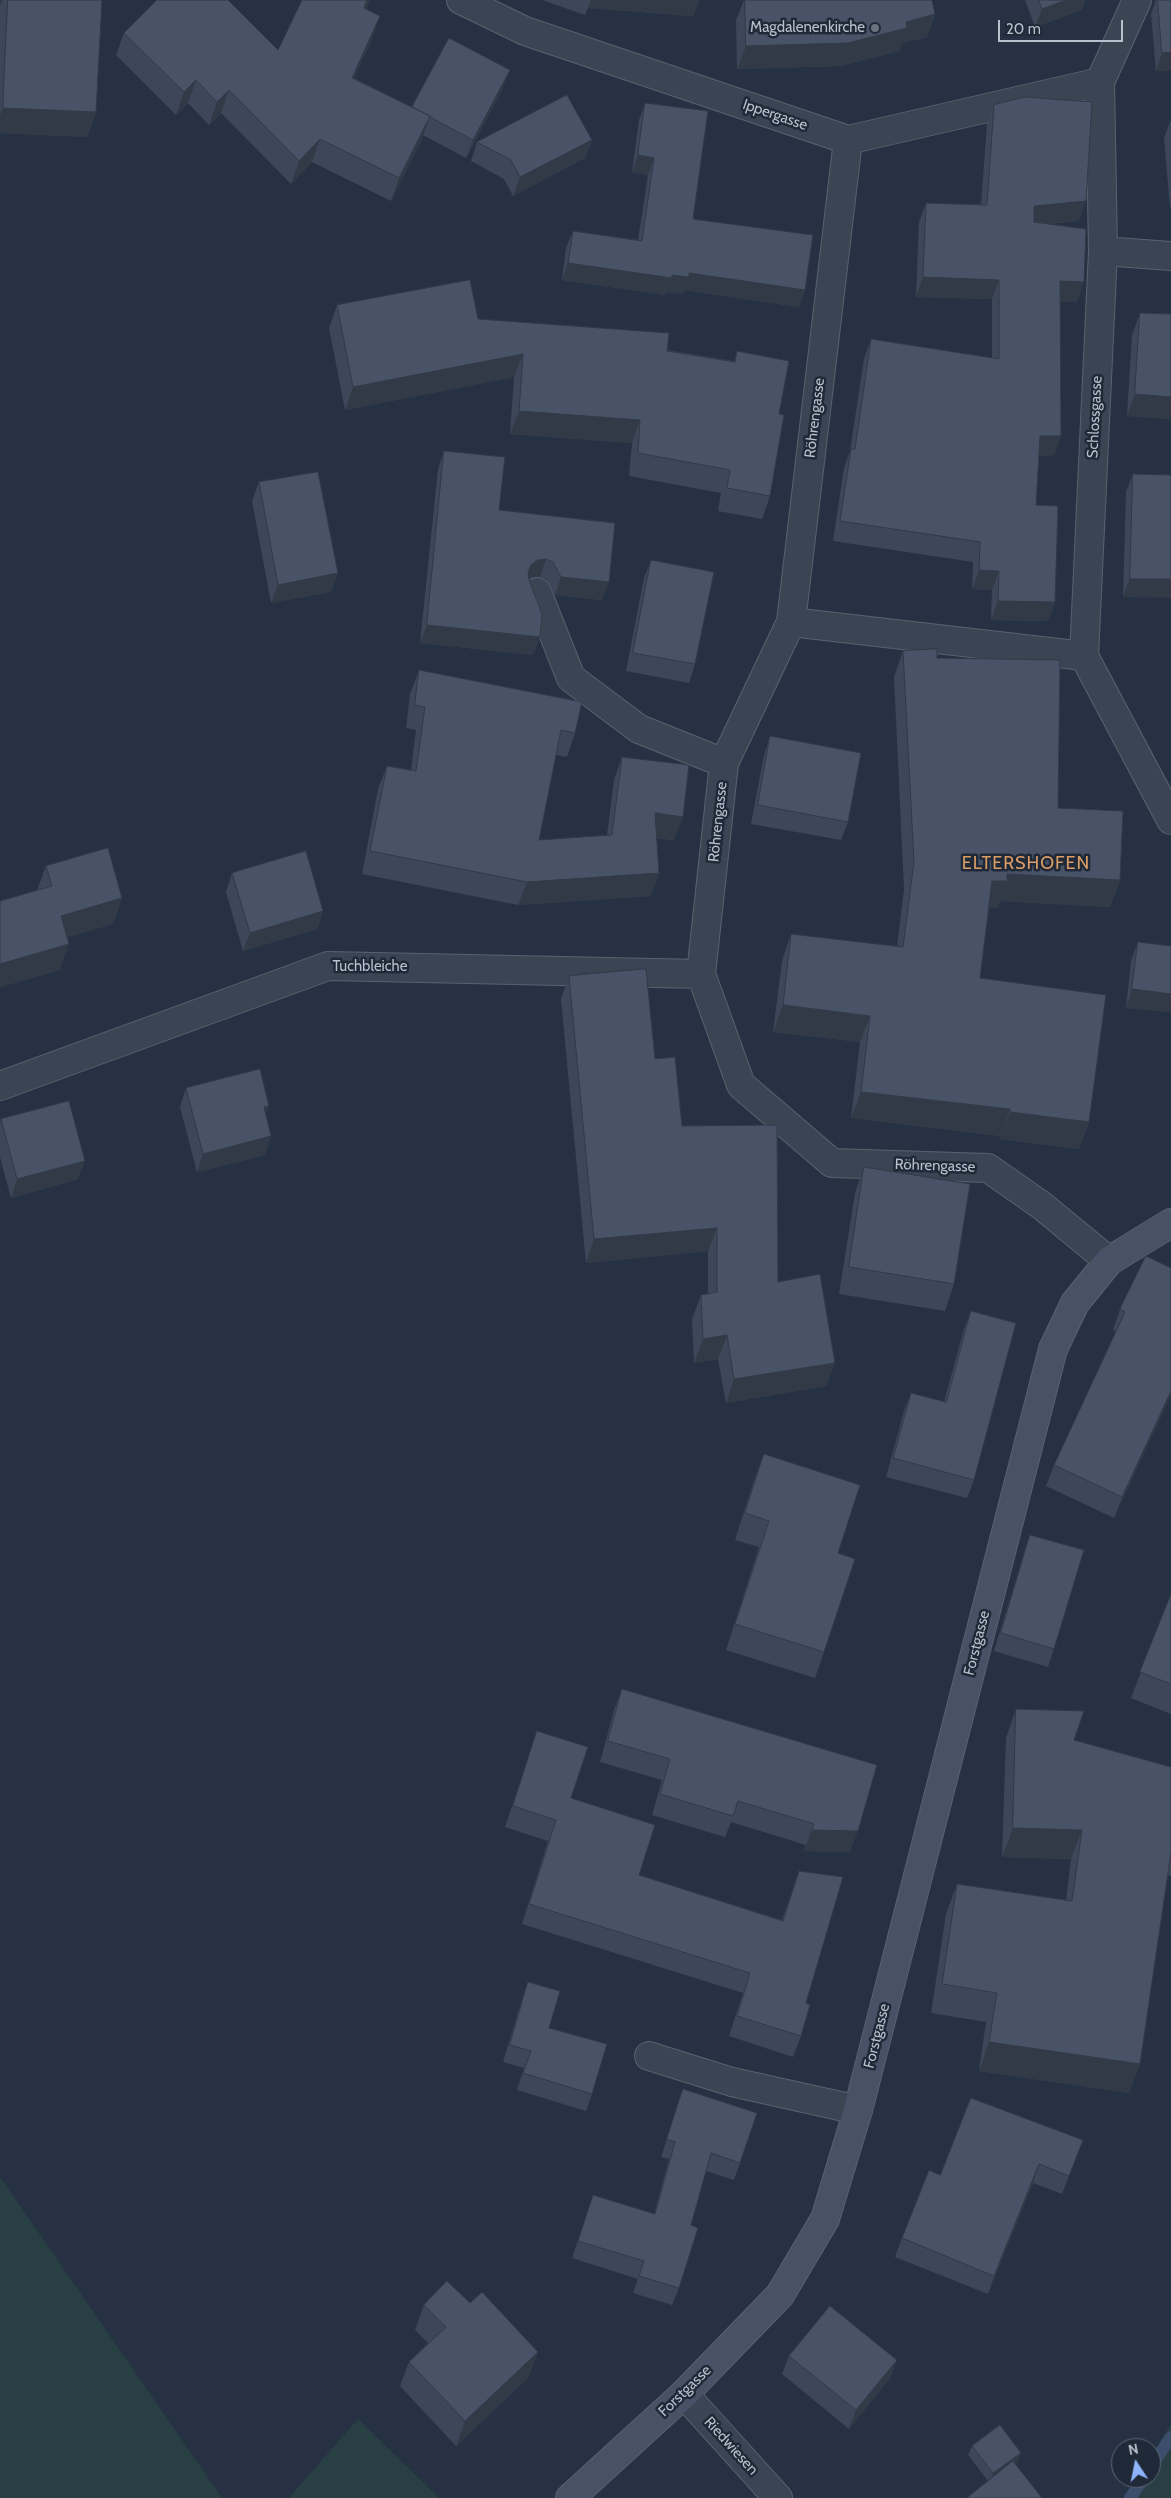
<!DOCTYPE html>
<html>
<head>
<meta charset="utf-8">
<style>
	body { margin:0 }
	#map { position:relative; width:1171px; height:2498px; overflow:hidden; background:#263243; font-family:Cabin,sans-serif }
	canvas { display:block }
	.north { position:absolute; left:1111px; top:2438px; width:50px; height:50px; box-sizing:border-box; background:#1f2938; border:1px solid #5c6574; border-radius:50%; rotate:349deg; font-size:14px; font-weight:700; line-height:20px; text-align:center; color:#b8bfcd }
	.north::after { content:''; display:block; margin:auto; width:18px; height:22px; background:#8fb4fb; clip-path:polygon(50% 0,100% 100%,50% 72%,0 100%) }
	.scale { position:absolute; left:998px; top:20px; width:125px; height:22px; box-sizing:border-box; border:2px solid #b8bfcd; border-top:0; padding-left:6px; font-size:15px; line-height:18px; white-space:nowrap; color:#b8bfcd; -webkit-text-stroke:4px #1f2938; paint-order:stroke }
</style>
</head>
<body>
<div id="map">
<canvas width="1171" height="2498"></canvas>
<div class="north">N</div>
<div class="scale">20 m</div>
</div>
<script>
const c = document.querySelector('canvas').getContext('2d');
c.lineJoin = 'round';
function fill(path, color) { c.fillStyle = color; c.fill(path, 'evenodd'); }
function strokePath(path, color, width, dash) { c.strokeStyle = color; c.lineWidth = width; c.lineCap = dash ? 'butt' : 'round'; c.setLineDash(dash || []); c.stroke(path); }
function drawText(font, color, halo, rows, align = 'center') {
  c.font = font + ' Cabin,sans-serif'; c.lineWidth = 5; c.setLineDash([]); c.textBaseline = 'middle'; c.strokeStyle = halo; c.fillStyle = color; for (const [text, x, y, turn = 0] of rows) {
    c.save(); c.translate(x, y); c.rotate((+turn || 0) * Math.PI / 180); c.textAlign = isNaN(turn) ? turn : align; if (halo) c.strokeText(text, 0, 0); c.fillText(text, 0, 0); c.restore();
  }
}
const green = new Path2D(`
	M0 2177 222 2498H0Z
	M358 2419 439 2498H289Z
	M1171 2424V2498H1124L1137 2478H1151V2456Z`);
const stream = new Path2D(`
	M1151 2467 1171 2437
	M1130 2498 1144 2478`);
const street = new Path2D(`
	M461 0 525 31 848 140 1100 82
	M1137 0 1100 82 1103 251 1084 656 1171 820
	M848 140 791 622 724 763 701 974 741 1085 832 1163 988 1168 1041 1205 1109 1261
	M1103 251 1171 256
	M537 592 571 678 639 729 724 763
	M791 622 1084 656
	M0 1086 328 966 701 974
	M649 2056 732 2082 858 2110
	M684 2394 778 2498`);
const secondary = new Path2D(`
	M570 2498 684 2394 780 2295 825 2219 858 2110 1053 1349 1075 1303 1109 1261 1171 1223`);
const wall = new Path2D(`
	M0 0H102L96 112 87 137 0 133Z
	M302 0H370L366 9 372 39 354 78 412 107 503 88 466 158 423 135 391 201 312 162 291 184 221 113 209 125 188 103 176 115 116 55 124 33 278 50Z
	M542 0H699L693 16 588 8 585 15Z
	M744 0H932L935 14 927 37 902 43 899 51 840 66 737 69 736 20Z
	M1025 0H1085L1082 10 1035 27Z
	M1156 0H1171V70L1156 71 1151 14Z
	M645 103 693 219 805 290 799 307 684 290 683 294 666 292 665 295 562 280 566 248 573 231 638 240 648 175 632 172 639 120Z
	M994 105 1079 221 1046 224 1077 302 1060 301 1054 455 1039 456 1036 505 1055 602 1048 621 991 620 992 590 972 589 973 562 833 541 844 468 850 451 864 359 871 339 992 358V299L916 297 919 222 926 203 981 205 987 124Z
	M1171 120V207L1170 208 1164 138Z
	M592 140 585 158 513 196 504 179 471 161 477 142Z
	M337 305 478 319 734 361 737 351 779 414 770 496 762 519 718 511 721 493 629 476 632 443 510 434 514 377 345 410 329 328Z
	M1140 313 1171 314V419L1127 416 1132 335Z
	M444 451 499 510 602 600 555 595 547 580 540 577H532L529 580 540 637 533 655 420 643 438 469Z
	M1133 474 1171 475 1123 597 1126 492Z
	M259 482 331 592 271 603 252 501Z
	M651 560 695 664 689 683 626 671 644 578Z
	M903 651 937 658 1058 808 1120 880 1110 907 1000 901 998 907 989 908 980 978 1089 1122 1079 1149 1000 1139 1001 1136 851 1118 860 1042 773 1032 782 961 791 934 897 947 904 889 894 677Z
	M419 670 575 733 567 757 556 755 539 840 607 835 614 780 622 757 674 840 656 838 659 873 650 896 518 905 362 874 378 789 387 766 411 770 416 730 406 728 410 694Z
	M770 736 848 822 841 840 751 824 764 755Z
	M46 866 122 898 113 924 67 937 60 970 0 987V901L37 890Z
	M232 873 323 911 317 929 243 951 226 892Z
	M1138 942 1171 946V1012L1126 1008 1131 961Z
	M569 976 655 1059 682 1126 778 1282 835 1363 826 1386 726 1403 718 1359 694 1363 692 1319 701 1295 708 1294V1251L586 1263 561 999Z
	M186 1088 266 1115 265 1155 197 1172 180 1107Z
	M1 1119 78 1179 11 1198 0 1157V1123Z
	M864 1167 954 1284 945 1311 839 1294 855 1193Z
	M1171 1268V1395L1114 1518 1046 1486 1054 1465 1116 1332 1113 1330 1120 1309Z
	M971 1311 974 1480 967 1498 886 1477 904 1411 911 1393 944 1402 964 1329Z
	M764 1454 838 1553 824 1652 815 1678 726 1650 759 1547 735 1540 754 1480Z
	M1030 1535 1054 1649 1048 1667 994 1651 1024 1553Z
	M1171 1594V1714L1131 1698Z
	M622 1689 877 1765 850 1852 804 1851 806 1845 731 1822 725 1837 652 1815 662 1780 600 1762 614 1710Z
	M1016 1709 1074 1740 1171 1767V1876L1168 1875 1140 2064 1129 2093 979 2071 986 2022 931 2013 946 1914 957 1884 1066 1900 1071 1859 1002 1857 1006 1738Z
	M537 1731 571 1798 639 1875 782 1920 799 1871 806 2003 801 2036 793 2057 729 2036 743 1993 522 1924 548 1841 505 1827Z
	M528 1982 549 2028 592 2094 586 2111 517 2090 524 2068 503 2062 522 1999Z
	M683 2089 740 2163 734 2180 706 2171 691 2225 679 2288 672 2305 633 2293 638 2279 572 2258 593 2195 654 2214 669 2159 661 2157Z
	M1083 2140 1062 2194 1033 2183 988 2294 895 2257 902 2238 940 2175Z
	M424 2305 529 2377 456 2446 400 2386 409 2362 428 2343 415 2330Z
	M789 2356 897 2360 890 2378 849 2429 782 2374Z
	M972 2446 1017 2463 988 2481 968 2455Z`);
const shadedWall = new Path2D(`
	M0 0H3L0 7Z
	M367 0H370L355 31 364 8Z
	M591 0H699L693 16 588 8Z
	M1066 0H1085L1082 10 1035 27 1042 9Z
	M935 14 927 37 902 43 899 51 840 66 737 69 746 46 906 22Z
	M380 16 372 39 344 100 352 78Z
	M1171 52V70L1156 71 1162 53Z
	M510 70 503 88 466 158 473 140Z
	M196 80 188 103 176 115 184 92Z
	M229 90 221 113 209 125 217 102Z
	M3 108 96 112 87 137 0 133V115Z
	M430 116 422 139 391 201 399 178Z
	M320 139 312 162 291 184 299 161Z
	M592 140 585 158 513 196 520 177Z
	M638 155 654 158 648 175 632 172Z
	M1086 201 1079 221 1027 225 1034 206Z
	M568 263 672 275 689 273 805 290 799 307 684 290 683 294 666 292 665 295 562 280Z
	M923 277 999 280 992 299 916 297Z
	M1060 281 1084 282 1077 302 1053 301Z
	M523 354 514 377 345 410 353 387Z
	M1135 394 1171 397V419L1127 416Z
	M519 411 640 420 632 443 510 434Z
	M1040 436H1061L1054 455 1033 456Z
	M546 559 540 577H532L525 583 531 565 538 560Z
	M979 570 999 571 992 590 972 589Z
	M338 573 331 592 271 603 278 585Z
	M561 577 609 582 602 600 555 595Z
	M1130 579H1171V598L1123 597Z
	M998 601 1055 602 1048 621 991 620Z
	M427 625 540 637 533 655 420 643Z
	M655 813 683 817 674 840 646 836Z
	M659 873 650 896 518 905 527 882Z
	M1007 874 1120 880 1110 907 1000 901 998 907 982 908 992 881Z
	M122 898 113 924 52 942 61 916Z
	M323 911 317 929 243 951 250 933Z
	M69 944 60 970 0 987V964Z
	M1132 989 1171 994V1012L1126 1008Z
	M783 1005 870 1016 860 1042 773 1032Z
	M861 1092 1010 1109 1001 1136 851 1118Z
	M269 1106 263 1125 264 1107Z
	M1010 1112 1089 1122 1079 1149 1000 1139Z
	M271 1136 265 1155 197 1172 203 1154Z
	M85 1161 78 1179 11 1198 17 1179Z
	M717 1228 708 1251 586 1263 594 1239Z
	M727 1335 718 1359 694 1363 703 1339Z
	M835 1363 826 1386 726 1403 734 1379Z
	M1171 1391V1395L1114 1518 1122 1497Z
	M1013 1828 1082 1830 1071 1859 1002 1857Z
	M812 1830 858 1831 850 1852 804 1851Z
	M989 2042 1140 2064 1129 2093 979 2071Z
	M1039 2164 1033 2183 988 2294 994 2276Z
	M538 2352 529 2377 456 2446 465 2421Z
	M897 2360 890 2378 849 2429 856 2410Z
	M1021 2453 1017 2463 990 2483 993 2473Z`);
const building = new Path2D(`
	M8 0H102L96 112 3 108Z
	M157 0H228L278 50 302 0H367L364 8 380 16 352 78 430 116 399 178 320 139 299 161 229 90 217 102 196 80 184 92 124 33Z
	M745 0H932L935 14 906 22 907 28 848 43 746 46Z
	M1039 0H1066L1042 9Z
	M1158 0H1171V52L1162 53Z
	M449 38 510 70 473 140 430 117V116L412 107Z
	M567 95 592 140 520 177 511 160 477 142Z
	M1025 97 1092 102 1086 201 1034 206V222L1086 229 1084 282 1060 281 1061 436H1040L1036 505 1058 506 1055 602 998 601 999 571 979 570 980 542 840 521 851 449H855L871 339 999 359V280L923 277 926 203 987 205 994 105Z
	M645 103 708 111 693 219 813 235 805 290 689 273V277L672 275V278L568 263 573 231 642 241 654 158 638 155Z
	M470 280 478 319 669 333 667 351 735 362 737 351 789 361 779 414 784 415 770 496 727 488 730 470 638 453 640 420 519 411 523 354 353 387 337 305Z
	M1140 313 1171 314V397L1135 394Z
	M444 451 505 457 499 510 615 523 609 582 561 577 553 562 546 559 538 560 531 565 528 572 529 580 542 614 540 637 427 625Z
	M318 472 338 573 278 585 259 482Z
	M1133 474 1171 475V579H1130Z
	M651 560 714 572 695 664 633 653Z
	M937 649V658L1060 660 1058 808 1123 811 1120 880 1007 874V881H992L980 978 1106 995 1089 1122 1010 1112V1109L861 1092 870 1016 783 1005 791 934 903 947 914 862 903 651Z
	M419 670 582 702 575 733 561 730 539 840 612 835 622 757 689 765 683 817 655 813 659 873 527 882 370 851 387 766 416 771 425 707 415 705Z
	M770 736 861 753 848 822 758 805Z
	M108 848 122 898 61 916 69 944 0 964V901L52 886 46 866Z
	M306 851 323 911 250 933 232 873Z
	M1138 942 1171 946V994L1132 989Z
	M646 969 655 1059 675 1057 682 1126 777 1125 778 1282 820 1274 835 1363 734 1379 727 1335 703 1339 701 1295 717 1292V1228L594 1239 569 976Z
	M260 1069 269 1106 264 1107 271 1136 203 1154 186 1088Z
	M69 1101 85 1161 17 1179 1 1119Z
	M864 1167 970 1184 954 1284 849 1267Z
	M1146 1256 1171 1268V1391L1122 1497 1054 1465 1125 1312 1120 1309Z
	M971 1311 1016 1323 974 1480 893 1458 911 1393 946 1402Z
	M764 1454 860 1485 838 1553 855 1559 824 1652 735 1624 769 1521 745 1513Z
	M1030 1535 1084 1550 1054 1649 1001 1633Z
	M1171 1594V1684L1140 1672Z
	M622 1689 877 1765 858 1831 812 1830 814 1824 738 1801 733 1816 660 1794 670 1759 608 1741Z
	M1016 1709 1084 1711 1074 1740 1171 1767V1852L1140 2064 989 2042 997 1993 942 1984 957 1884 1072 1901 1082 1830 1013 1828Z
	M537 1731 588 1747 571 1798 655 1825 639 1875 783 1921 799 1871 843 1877 806 2003 810 2005 801 2036 737 2016 750 1973 529 1904 556 1820 513 1806Z
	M528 1982 560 1991 549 2028 607 2044 592 2094 523 2073 531 2051 510 2045Z
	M683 2089 757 2113 740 2163 711 2153 691 2225 698 2228 679 2288 639 2276 644 2261 578 2241 593 2195 655 2214 675 2142 667 2139Z
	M971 2098 1083 2140 1069 2176 1039 2164 994 2276 902 2238 929 2170 940 2175Z
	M447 2281 470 2303 482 2292 538 2352 465 2421 409 2362 446 2327 424 2305Z
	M830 2306 897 2360 856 2410 789 2356Z
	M1000 2425 1021 2453 993 2473 972 2446Z
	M1013 2461 1042 2498H967Z`);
const markers = [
	[875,28,5,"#6b7280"]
];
const poiNames = [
	["Magdalenenkirche",865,28]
];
const streetNames = [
	["Ippergasse",775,115,19],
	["Schlossgasse",1095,417,-87],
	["Röhrengasse",815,418,-83],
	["Röhrengasse",718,822,-84],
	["Tuchbleiche",370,967],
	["Röhrengasse",935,1166,2],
	["Forstgasse",977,1643,-76],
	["Forstgasse",877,2036,-76],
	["Forstgasse",685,2391,-44],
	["Riedwiesen",731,2446,48]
];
const quarterNames = [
	["ELTERSHOFEN",1026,864]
];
fill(green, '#284044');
strokePath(stream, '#3b4e6c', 12);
strokePath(street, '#596270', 30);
strokePath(secondary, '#596270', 30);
strokePath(street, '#3b4453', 28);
strokePath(secondary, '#485266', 28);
fill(wall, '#3e4759');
fill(shadedWall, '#323a48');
fill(building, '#485367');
strokePath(building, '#323a48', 1);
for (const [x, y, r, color] of markers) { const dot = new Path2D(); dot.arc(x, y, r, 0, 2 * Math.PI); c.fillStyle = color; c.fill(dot); strokePath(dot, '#1f2938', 2); }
drawText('15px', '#b8bfcd', '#1f2938', poiNames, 'right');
drawText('15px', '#b8bfcd', '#1f2938', streetNames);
c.letterSpacing = '1px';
drawText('18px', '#d99c66', '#1f2938', quarterNames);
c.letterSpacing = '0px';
</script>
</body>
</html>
